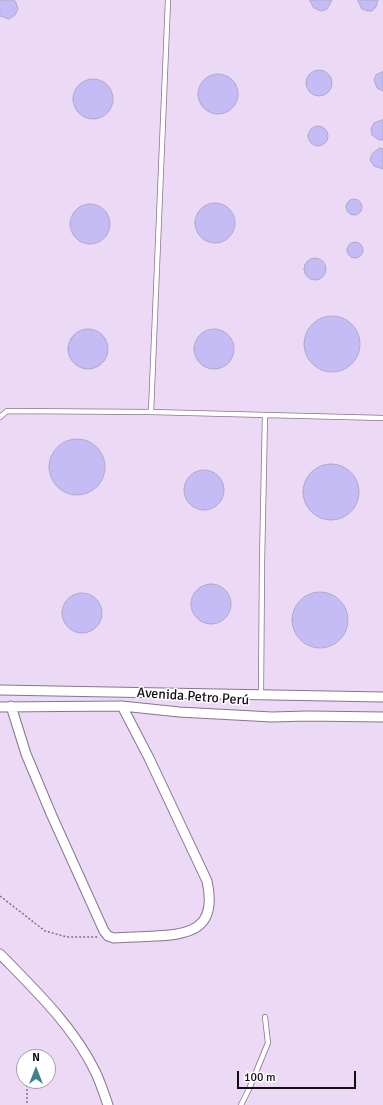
<!DOCTYPE html>
<html>
<head>
<meta charset="utf-8">
<style>
	body { margin:0 }
	#map { position:relative; width:383px; height:1105px; overflow:hidden; background:#ecd9f6; font-family:Signika,sans-serif }
	canvas { display:block }
	.north { position:absolute; left:16px; top:1049px; width:40px; height:40px; box-sizing:border-box; background:#fff; border:1px solid #a19fa3; border-radius:50%; rotate:0deg; font-size:11px; font-weight:700; line-height:16px; text-align:center; color:#150e18 }
	.north::after { content:''; display:block; margin:auto; width:14px; height:18px; background:#3c838c; clip-path:polygon(50% 0,100% 100%,50% 72%,0 100%) }
	.scale { position:absolute; left:237px; top:1071px; width:119px; height:18px; box-sizing:border-box; border:2px solid #150e18; border-top:0; padding-left:5px; font-size:12px; line-height:14px; white-space:nowrap; color:#150e18; -webkit-text-stroke:3px #fff; paint-order:stroke }
</style>
</head>
<body>
<div id="map">
<canvas width="383" height="1105"></canvas>
<div class="north">N</div>
<div class="scale">100 m</div>
</div>
<script>
const c = document.querySelector('canvas').getContext('2d');
c.lineJoin = 'round';
function fill(path, color) { c.fillStyle = color; c.fill(path, 'evenodd'); }
function strokePath(path, color, width, dash) { c.strokeStyle = color; c.lineWidth = width; c.lineCap = dash ? 'butt' : 'round'; c.setLineDash(dash || []); c.stroke(path); }
function drawText(font, color, halo, rows, align = 'center') {
  c.font = font + ' Signika,sans-serif'; c.lineWidth = 3; c.setLineDash([]); c.textBaseline = 'middle'; c.strokeStyle = halo; c.fillStyle = color; for (const [text, x, y, turn = 0] of rows) {
    c.save(); c.translate(x, y); c.rotate((+turn || 0) * Math.PI / 180); c.textAlign = isNaN(turn) ? turn : align; if (halo) c.strokeText(text, 0, 0); c.fillText(text, 0, 0); c.restore();
  }
}
const building = new Path2D(`
	M0 0H14L16 3 18 9 15 15 9 19 0 16Z
	M310 0H332L327 9 321 11 314 8Z
	M358 0H378L376 7 372 11H368L362 9Z
	M306 83a13 13 0 1 1 26 0a13 13 0 1 1-26 0Z
	M383 72V91L377 88 374 80 376 75Z
	M198 94a20 20 0 1 1 40 0a20 20 0 1 1-40 0Z
	M73 99a20 20 0 1 1 40 0a20 20 0 1 1-40 0Z
	M383 120V140H379L372 135 371 129 374 123Z
	M308 136a10 10 0 1 1 20 0a10 10 0 1 1-20 0Z
	M380 148 383 149V169L374 166 370 160 372 154Z
	M346 207a8 8 0 1 1 16 0a8 8 0 1 1-16 0Z
	M195 223a20 20 0 1 1 40 0a20 20 0 1 1-40 0Z
	M70 224a20 20 0 1 1 40 0a20 20 0 1 1-40 0Z
	M347 250a8 8 0 1 1 16 0a8 8 0 1 1-16 0Z
	M304 269a11 11 0 1 1 22 0a11 11 0 1 1-22 0Z
	M304 344a28 28 0 1 1 56 0a28 28 0 1 1-56 0Z
	M194 349a20 20 0 1 1 40 0a20 20 0 1 1-40 0Z
	M68 349a20 20 0 1 1 40 0a20 20 0 1 1-40 0Z
	M49 467a28 28 0 1 1 56 0a28 28 0 1 1-56 0Z
	M303 492a28 28 0 1 1 56 0a28 28 0 1 1-56 0Z
	M184 490a20 20 0 1 1 40 0a20 20 0 1 1-40 0Z
	M191 604a20 20 0 1 1 40 0a20 20 0 1 1-40 0Z
	M292 620a28 28 0 1 1 56 0a28 28 0 1 1-56 0Z
	M62 613a20 20 0 1 1 40 0a20 20 0 1 1-40 0Z`);
const path = new Path2D(`
	M0 896 45 931 67 937H98
	M27 1081V1105`);
const lane = new Path2D(`
	M151 412 383 418
	M0 417 7 411 151 412 168 0
	M261 694 262 562 265 415
	M241 1105 249 1089 268 1043 265 1017`);
const street = new Path2D(`
	M0 690 383 697
	M11 706 26 754 52 816 104 931 108 936 114 938C128 937 141 937 155 936 194 935 217 926 207 881L149 758 122 706
	M0 707 122 706 179 712 272 717 308 716 383 717
	M0 954C34 989 73 1026 95 1071 100 1081 104 1094 108 1105`);
const streetNames = [
	["Avenida Petro Perú",193,697,4]
];
fill(building, '#c6bcf5');
strokePath(building, '#ada9c7', 1);
strokePath(lane, '#86758f', 6);
strokePath(street, '#86758f', 11);
strokePath(path, '#7e7184', 1.5, [2, 2]);
strokePath(lane, '#fff', 4.5);
strokePath(street, '#fff', 9);
drawText('14px', '#150e18', '#fff', streetNames);
</script>
</body>
</html>
